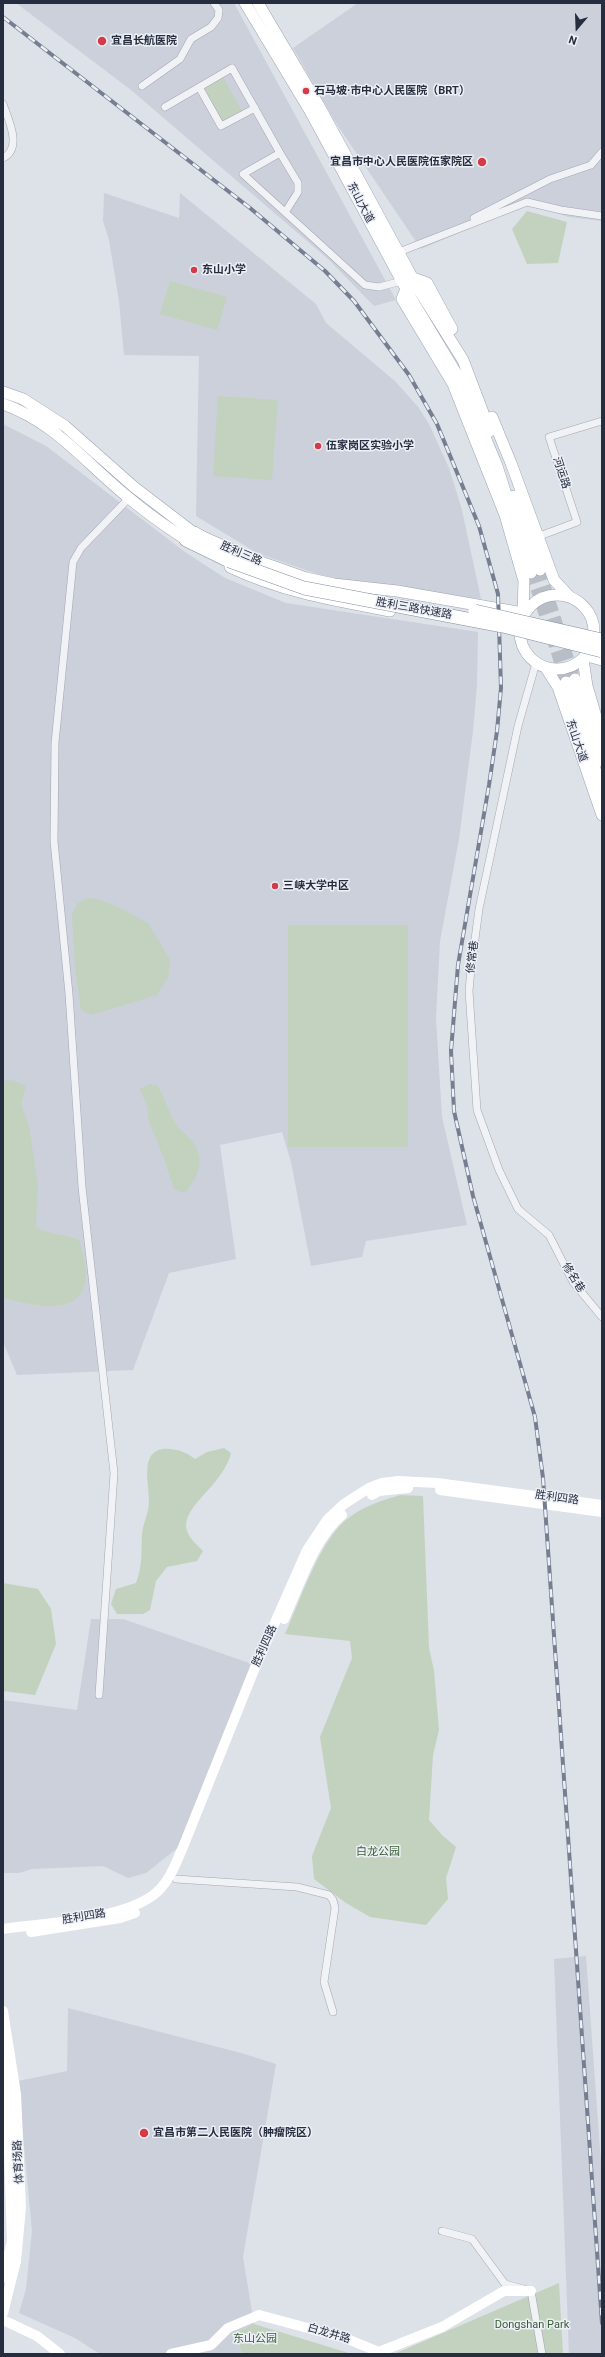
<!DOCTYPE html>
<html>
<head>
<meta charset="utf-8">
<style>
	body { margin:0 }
	#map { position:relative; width:605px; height:2357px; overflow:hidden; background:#dde1e8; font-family:Roboto,sans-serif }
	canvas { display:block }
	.frame { position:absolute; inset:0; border:4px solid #262d3f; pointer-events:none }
	.north { position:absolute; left:557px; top:8px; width:40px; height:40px; -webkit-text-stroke:3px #edf0f6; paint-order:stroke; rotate:199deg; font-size:11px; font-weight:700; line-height:16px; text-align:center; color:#262d3f }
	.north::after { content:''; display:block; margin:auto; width:14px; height:18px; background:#262d3f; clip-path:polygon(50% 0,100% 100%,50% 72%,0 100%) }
</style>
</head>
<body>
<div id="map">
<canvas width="605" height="2357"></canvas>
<div class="frame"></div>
<div class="north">N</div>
</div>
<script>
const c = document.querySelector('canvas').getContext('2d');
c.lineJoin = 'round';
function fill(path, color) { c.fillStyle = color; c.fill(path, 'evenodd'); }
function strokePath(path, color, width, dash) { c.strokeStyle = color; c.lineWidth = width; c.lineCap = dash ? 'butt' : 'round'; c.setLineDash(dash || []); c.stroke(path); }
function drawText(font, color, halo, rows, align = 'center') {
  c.font = font + ' Roboto,"Noto Sans SC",sans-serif'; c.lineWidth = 3; c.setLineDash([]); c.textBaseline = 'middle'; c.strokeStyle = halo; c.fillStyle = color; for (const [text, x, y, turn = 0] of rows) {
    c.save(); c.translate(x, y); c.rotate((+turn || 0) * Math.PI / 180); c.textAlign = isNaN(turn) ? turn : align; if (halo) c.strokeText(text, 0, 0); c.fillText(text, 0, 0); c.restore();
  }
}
const built = new Path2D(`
	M16 3H234L396 300 374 306 328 259 131 90Z
	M358 3H602V221L569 217 527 204 421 249 334 120 293 48Z
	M104 193 179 218 180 193 316 304 326 323 396 382 418 407 429 424 449 468 462 510 481 599 355 583 320 575 257 553 196 516 199 356 124 355 119 301 109 240 103 221Z
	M3 424 46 446 185 552 225 578 286 603 478 632 477 685 473 731 459 839 440 941 436 1018 442 1117 467 1225 366 1241 362 1257 311 1266 291 1162 282 1132 220 1145 236 1259 169 1273 133 1370 17 1375 3 1342Z
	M91 1619H123L252 1664 180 1846 146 1873 128 1878 103 1866 32 1869 19 1873H3V1700L77 1710Z
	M586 1956 602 2177V2354H569L554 1959Z
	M68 2008 241 2053 276 2064 243 2257 254 2324 236 2333 242 2354H100L75 2338 19 2313 26 2289 32 2231 18 2081 67 2071Z`);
const green = new Path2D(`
	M223 77 242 111 222 123 202 89Z
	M527 211 567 222 558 263 527 264 512 229Z
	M170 281 227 297 217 330 160 314Z
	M218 396 278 400 272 480 213 476Z
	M88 898 100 900 116 906 148 923 170 960 168 977 157 995 92 1015 81 1010 75 968 72 914 78 903Z
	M288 925H408V1147H288Z
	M12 1080 26 1086 21 1104 29 1126 38 1185 36 1227C49 1235 65 1234 79 1240 82 1251 87 1266 86 1277 82 1320 30 1304 3 1298V1081Z
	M149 1084 157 1085C165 1096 167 1109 174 1121 178 1129 187 1134 193 1142 206 1161 198 1175 186 1192H180L174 1189 162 1153 149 1122 147 1106 140 1089Z
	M224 1448 231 1453C224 1483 187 1503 186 1525 186 1536 196 1544 203 1551L197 1561 167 1567 156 1581 150 1610 143 1614H117L111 1604 116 1589 136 1583C143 1565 141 1552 142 1534 143 1523 149 1513 149 1501 150 1485 137 1446 170 1449 181 1450 187 1453 195 1459L207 1452Z
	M401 1495 423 1496 429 1648 434 1671 439 1730 433 1755 429 1820 442 1835 456 1847 446 1878 448 1899 426 1925 370 1917 346 1903 314 1879 312 1856 331 1808 320 1737 352 1658 350 1641 285 1634C300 1601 314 1557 337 1529 353 1510 378 1501 401 1495Z
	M3 1583 38 1589 51 1609 56 1644 35 1695 3 1691Z
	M559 2283 563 2354H394Z
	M254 2324 352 2354H242L236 2333Z`);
const primaryTunnel = new Path2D(`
	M540 570 575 679
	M531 573 566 682`);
const street = new Path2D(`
	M142 86 180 59 191 39 211 27 218 18 219 10 214 3
	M199 87 221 126 255 108
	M3 104C8 119 23 148 3 158
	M165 107 232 68 280 153
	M286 211 298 192V183L280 153 243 174 365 285 379 287 402 281
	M474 218 550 179 591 165 602 152
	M399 252 527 202 561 210 602 216
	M537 537 577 522 549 437 602 421
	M536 663 518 726 479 909 471 969 469 991 477 1110 499 1170 518 1209 549 1235 573 1282 602 1317
	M99 1695 114 1473 82 1187 69 994 54 841 55 743 73 562 81 548 129 498
	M176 1879 297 1887 329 1895 333 1900 335 1908 324 1982 333 2012
	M442 2231 472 2239 505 2284 531 2291 542 2354`);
const secondary = new Path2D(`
	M440 1490 602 1512
	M372 1495 379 1491 408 1488
	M284 1619C300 1585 313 1540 342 1515
	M3 1929C44 1923 126 1920 157 1892 170 1880 176 1863 183 1847L254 1670 307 1550 327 1520 344 1504 369 1488 382 1483 398 1481 437 1483 602 1505
	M31 1932 120 1918 135 1913
	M3 2011 16 2094 21 2207 16 2261 3 2313
	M3 2057 7 2091 12 2241 3 2278
	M3 2320 37 2336 60 2354
	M171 2354 211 2345 228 2328 259 2315 345 2338 379 2352 442 2327 504 2291H531`);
const primary = new Path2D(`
	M245 3 310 111 412 300 464 386 497 466 531 573
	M258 3 319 106 419 290 463 360 490 431
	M413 278 427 283 452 329
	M3 392 23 399 65 426 134 487 194 533 255 560 306 578 334 584 397 591 523 613 524 581 505 515 453 384 402 299 406 289
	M3 404C57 423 86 464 129 498 149 515 171 530 193 544
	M492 417 511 463 554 580 570 597
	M514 496 540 570
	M230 567C283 592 332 600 390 611
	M520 632a37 37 0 1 1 74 0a37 37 0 1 1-74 0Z
	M587 656 602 660
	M583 659 587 686 602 737
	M546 668 558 687 602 815
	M575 679 602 761
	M566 682 602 790`);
const highway = new Path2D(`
	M194 533 213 544
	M186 540 229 561`);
const rail = new Path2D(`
	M3 17 250 208 325 271 354 301 409 375 437 424 479 526 498 594 501 688 497 731 489 785 458 965 451 1051 454 1111 473 1196 535 1417 543 1478 602 2323`);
const highwayBridge = new Path2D(`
	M229 561 304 588 503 626 602 651
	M475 611 602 640`);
const markers = [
	[102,41,5,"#d43b47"],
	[306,91,4,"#d43b47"],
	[482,162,5,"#d43b47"],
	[194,270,4,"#d43b47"],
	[318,446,4,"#d43b47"],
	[275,886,4,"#d43b47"],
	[144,2133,5,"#d43b47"]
];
const poiNames = [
	["宜昌长航医院",111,41],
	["石马坡·市中心人民医院（BRT）",314,91],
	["宜昌市中心人民医院伍家院区",473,162,"right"],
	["东山小学",202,270],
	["伍家岗区实验小学",326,446],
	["三峡大学中区",283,886],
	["宜昌市第二人民医院（肿瘤院区）",153,2133]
];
const streetNames = [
	["东山大道",360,203,62],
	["河运路",561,473,72],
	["胜利三路",241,554,23],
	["胜利三路快速路",414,609,10],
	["东山大道",576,741,71],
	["修常巷",473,957,-83],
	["修名巷",573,1278,58],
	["胜利四路",557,1498,8],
	["胜利四路",265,1646,-66],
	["胜利四路",84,1917,-9],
	["体育场路",19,2162,-93],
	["白龙井路",329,2334,16]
];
const parkNames = [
	["白龙公园",378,1852],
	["Dongshan Park",532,2325],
	["东山公园",255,2339]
];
fill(built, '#cbd0da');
fill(green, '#c2d2be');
strokePath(primaryTunnel, '#b8bdc6', 11, [11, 5.5]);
strokePath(street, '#a2a7b2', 8);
strokePath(primary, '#9ca4b4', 12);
strokePath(highway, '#848d9f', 14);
strokePath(street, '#f0f2f6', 7);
strokePath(secondary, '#fff', 10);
strokePath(primary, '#fff', 11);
strokePath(highway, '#fff', 13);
strokePath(rail, '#767f92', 4);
strokePath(rail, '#edf0f6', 2.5, [8]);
strokePath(highwayBridge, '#848d9f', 14, []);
strokePath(highwayBridge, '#fff', 13);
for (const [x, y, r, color] of markers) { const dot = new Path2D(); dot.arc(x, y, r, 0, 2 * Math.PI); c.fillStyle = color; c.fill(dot); strokePath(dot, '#edf0f6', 1.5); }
drawText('bold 11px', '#262d3f', '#edf0f6', poiNames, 'left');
drawText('11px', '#262d3f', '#edf0f6', streetNames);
drawText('11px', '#375c33', '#edf0f6', parkNames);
</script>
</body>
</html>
